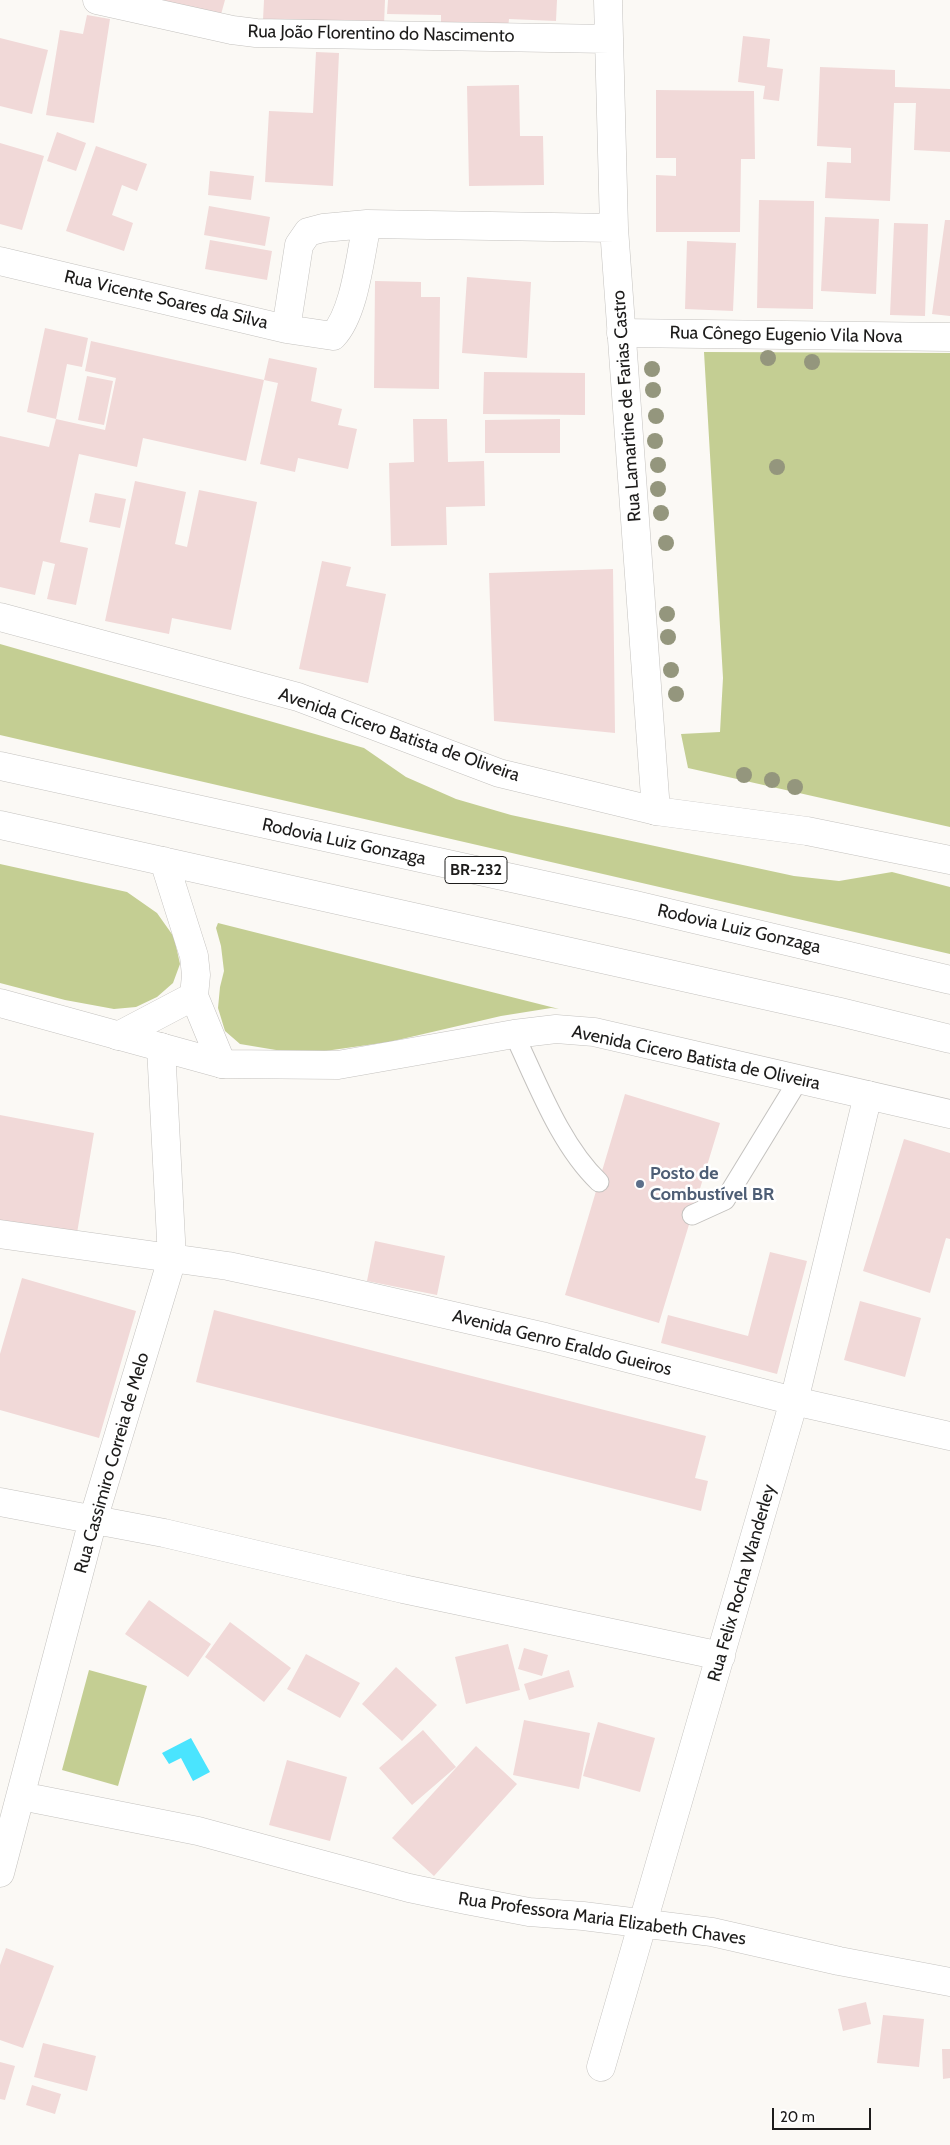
<!DOCTYPE html>
<html>
<head>
<meta charset="utf-8">
<style>
	body { margin:0 }
	#map { position:relative; width:950px; height:2145px; overflow:hidden; background:#fbf9f5; font-family:Cabin,sans-serif }
	canvas { display:block }
	.scale { position:absolute; left:772px; top:2108px; width:99px; height:22px; box-sizing:border-box; border:2px solid #1d1c1b; border-top:0; padding-left:6px; font-size:15px; line-height:18px; white-space:nowrap; color:#1d1c1b; -webkit-text-stroke:4px #fff; paint-order:stroke }
</style>
</head>
<body>
<div id="map">
<canvas width="950" height="2145"></canvas>
<div class="scale">20 m</div>
</div>
<script>
const c = document.querySelector('canvas').getContext('2d');
c.lineJoin = 'round';
function fill(path, color) { c.fillStyle = color; c.fill(path, 'evenodd'); }
function strokePath(path, color, width, dash) { c.strokeStyle = color; c.lineWidth = width; c.lineCap = dash ? 'butt' : 'round'; c.setLineDash(dash || []); c.stroke(path); }
function drawText(font, color, halo, rows, align = 'center') {
  c.font = font + ' Cabin,sans-serif'; c.lineWidth = 5; c.setLineDash([]); c.textBaseline = 'middle'; c.strokeStyle = halo; c.fillStyle = color; for (const [text, x, y, turn = 0] of rows) {
    c.save(); c.translate(x, y); c.rotate((+turn || 0) * Math.PI / 180); c.textAlign = isNaN(turn) ? turn : align; if (halo) c.strokeText(text, 0, 0); c.fillText(text, 0, 0); c.restore();
  }
}
const green = new Path2D(`
	M704 352 950 353V827L688 768 681 734 720 732 723 678Z
	M0 644 364 748 406 777 456 799 511 815 794 876 839 881 892 872 950 887V954L0 735Z
	M0 864 127 892 157 913 174 937 180 964 173 983 157 997 136 1007 114 1009 65 1000 0 983Z
	M218 923 559 1009 551 1008 501 1016 389 1042 325 1051 294 1053 240 1044 225 1031 218 1008 220 987 224 971 221 946 216 928Z
	M89 1670 147 1686 118 1786 62 1770Z`);
const water = new Path2D(`
	M191 1738 210 1772 193 1781 181 1758 169 1764 162 1753Z`);
const building = new Path2D(`
	M160 0H225L220 18Z
	M264 0H385L384 25 263 20Z
	M388 0H557L556 21 509 19 508 29 441 27V15L387 14Z
	M87 15 110 19 94 123 46 115 60 30 83 34Z
	M743 36 770 39 767 67 783 69 779 101 763 99 765 86 738 82Z
	M0 38 48 50 32 114 0 106Z
	M316 52 339 53 333 186 265 182 269 111 313 113Z
	M820 67 895 70V87L950 89V152L914 150 916 103H894L890 201 825 198 827 162 851 163V148L817 146Z
	M519 85 520 136H543L544 185 469 186 467 86Z
	M656 90 754 91 755 159H741L740 232H656V175L676 176V158H656Z
	M57 132 86 143 76 171 47 161Z
	M0 143 44 156 22 230 0 224Z
	M96 146 147 164 137 191 122 185 112 215 133 223 124 251 66 231Z
	M210 171 254 176 251 200 208 195Z
	M759 200 814 201 813 309 757 308Z
	M209 206 270 217 265 246 204 235Z
	M825 217 879 219 876 294 821 291Z
	M945 220H950V316L932 314Z
	M894 223 928 224 925 316 890 315Z
	M210 240 272 251 267 280 205 269Z
	M687 241 736 243 733 311 685 309Z
	M467 277 531 282 527 358 462 353Z
	M375 281 421 282V297H440L439 389 374 388Z
	M45 328 88 338 82 367 67 364 56 419 27 412Z
	M91 341 264 380 246 461 143 438 137 467 79 454 60 542 88 548 76 605 47 599 55 564 43 561 35 595 0 587V436L49 447 56 419 105 430 116 378 85 371Z
	M269 358 317 368 311 401 342 409 338 425 357 429 348 469 298 458 295 472 260 464 278 383 264 380Z
	M484 372 585 373V415L483 414Z
	M87 376 113 381 104 425 78 420Z
	M413 419H447L448 462 484 461 485 506 446 507 447 545 391 546 389 463 414 462Z
	M560 419V453H485V420Z
	M135 481 186 492 175 544 187 547 199 490 257 502 231 630 172 618 169 634 105 621Z
	M95 493 126 499 120 528 89 522Z
	M322 561 351 567 346 586 386 594 368 683 299 669Z
	M613 569 615 733 494 721 489 573Z
	M625 1094 720 1123 659 1323 565 1295Z
	M0 1115 94 1133 77 1233 0 1220Z
	M904 1139 950 1153V1239L946 1238 930 1293 863 1271Z
	M375 1241 445 1256 437 1295 367 1281Z
	M770 1252 807 1261 777 1374 661 1343 668 1315 748 1336Z
	M22 1278 136 1311 99 1438 0 1410V1354Z
	M860 1301 921 1318 905 1377 844 1360Z
	M214 1310 706 1436 695 1478 708 1481 701 1511 196 1382Z
	M149 1600 211 1644 188 1677 125 1634Z
	M230 1622 291 1668 264 1702 205 1657Z
	M508 1644 520 1690 466 1704 455 1657Z
	M524 1648 548 1655 542 1676 518 1669Z
	M306 1654 360 1683 340 1718 287 1689Z
	M396 1667 437 1705 402 1741 362 1704Z
	M569 1670 574 1687 529 1700 524 1684Z
	M524 1720 590 1733 579 1789 513 1775Z
	M598 1722 655 1738 640 1792 583 1776Z
	M423 1730 456 1767 412 1805 379 1768Z
	M476 1746 517 1784 434 1876 392 1838Z
	M287 1760 347 1777 330 1841 269 1825Z
	M6 1948 54 1966 23 2048 0 2040V1965Z
	M866 2002 871 2024 843 2031 838 2009Z
	M883 2015 924 2019 919 2067 877 2063Z
	M43 2043 96 2056 87 2091 34 2077Z
	M942 2049H950V2078L943 2079Z
	M0 2062 15 2066 5 2100 0 2099Z
	M32 2085 61 2094 55 2114 26 2105Z`);
const service = new Path2D(`
	M514 1034C537 1082 560 1145 599 1182
	M692 1215 725 1200 799 1079`);
const minor = new Path2D(`
	M97 0 232 30 256 33 609 39
	M608 0 614 228 656 811
	M0 261 286 329 299 245 308 232 323 228 367 224 614 228
	M286 329 333 336C355 313 360 256 367 224
	M0 1234 228 1266 318 1285 545 1337 794 1401 950 1436
	M0 1502 164 1533 403 1589 721 1656
	M21 1796 198 1831 409 1888 466 1900 529 1912 583 1916 712 1932 839 1961 950 1982
	M0 1873 93 1520 172 1259 161 1047
	M601 2067 794 1401 868 1095`);
const tertiary = new Path2D(`
	M621 333 950 337`);
const secondary = new Path2D(`
	M0 617 298 697 499 773 656 811 807 831 950 860
	M0 1003 222 1064 338 1065 514 1034 556 1029 594 1032 950 1114`);
const trunk = new Path2D(`
	M0 766 635 905 950 980
	M0 825 840 1012 950 1039
	M194 996 222 1064
	M118 1036 194 996 196 975 194 956 164 861`);
const trees = [
	[768,358],
	[812,362],
	[652,369],
	[653,390],
	[656,416],
	[655,441],
	[658,465],
	[777,467],
	[658,489],
	[661,513],
	[666,543],
	[667,614],
	[668,637],
	[671,670],
	[676,694],
	[744,775],
	[772,780],
	[795,787]
];
const markers = [
	[640,1184,5,"#5c6f8a"]
];
const shields = [
	[476,870,62]
];
const shieldNames = [
	["BR-232",476,870]
];
const streetNames = [
	["Rua João Florentino do Nascimento",381,34,1],
	["Rua Vicente Soares da Silva",166,300,13],
	["Rua Cônego Eugenio Vila Nova",786,335,1],
	["Rua Lamartine de Farias Castro",627,406,-94],
	["Avenida Cicero Batista de Oliveira",399,735,19],
	["Rodovia Luiz Gonzaga",344,842,12],
	["Rodovia Luiz Gonzaga",739,929,13],
	["Avenida Cicero Batista de Oliveira",696,1058,12],
	["Avenida Genro Eraldo Gueiros",562,1343,14],
	["Rua Cassimiro Correia de Melo",112,1463,-74],
	["Rua Felix Rocha Wanderley",742,1583,-74],
	["Rua Professora Maria Elizabeth Chaves",602,1919,8]
];
const serviceNames = [
	["Posto de",650,1174],
	["Combustível BR",650,1195]
];
fill(green, '#c4ce93');
fill(water, '#4ae4fe');
fill(building, '#f1d9d8');
strokePath(service, '#c4c2bf', 21);
strokePath(minor, '#c4c2bf', 29);
strokePath(tertiary, '#c4c2bf', 29);
strokePath(secondary, '#c4c2bf', 29);
strokePath(trunk, '#c4c2bf', 29);
strokePath(service, '#fff', 19);
strokePath(minor, '#fff', 28);
strokePath(tertiary, '#fff', 28);
strokePath(secondary, '#fff', 28);
strokePath(trunk, '#fff', 28);
c.fillStyle = '#94967d';
for (const [x, y] of trees) { c.beginPath(); c.arc(x, y, 8, 0, 2 * Math.PI); c.fill(); }
for (const [x, y, r, color] of markers) { const dot = new Path2D(); dot.arc(x, y, r, 0, 2 * Math.PI); c.fillStyle = color; c.fill(dot); strokePath(dot, '#fff', 2); }
for (const [x, y, w] of shields) { const box = new Path2D(); box.roundRect(x - w / 2, y - 13.5, w, 27, 4); c.fillStyle = '#fff'; c.fill(box); strokePath(box, '#1d1c1b', 1); }
drawText('bold 16px', '#1d1c1b', null, shieldNames);
drawText('18px', '#1d1c1b', '#fff', streetNames);
drawText('bold 18px', '#4e5e75', '#fff', serviceNames, 'left');
</script>
</body>
</html>
